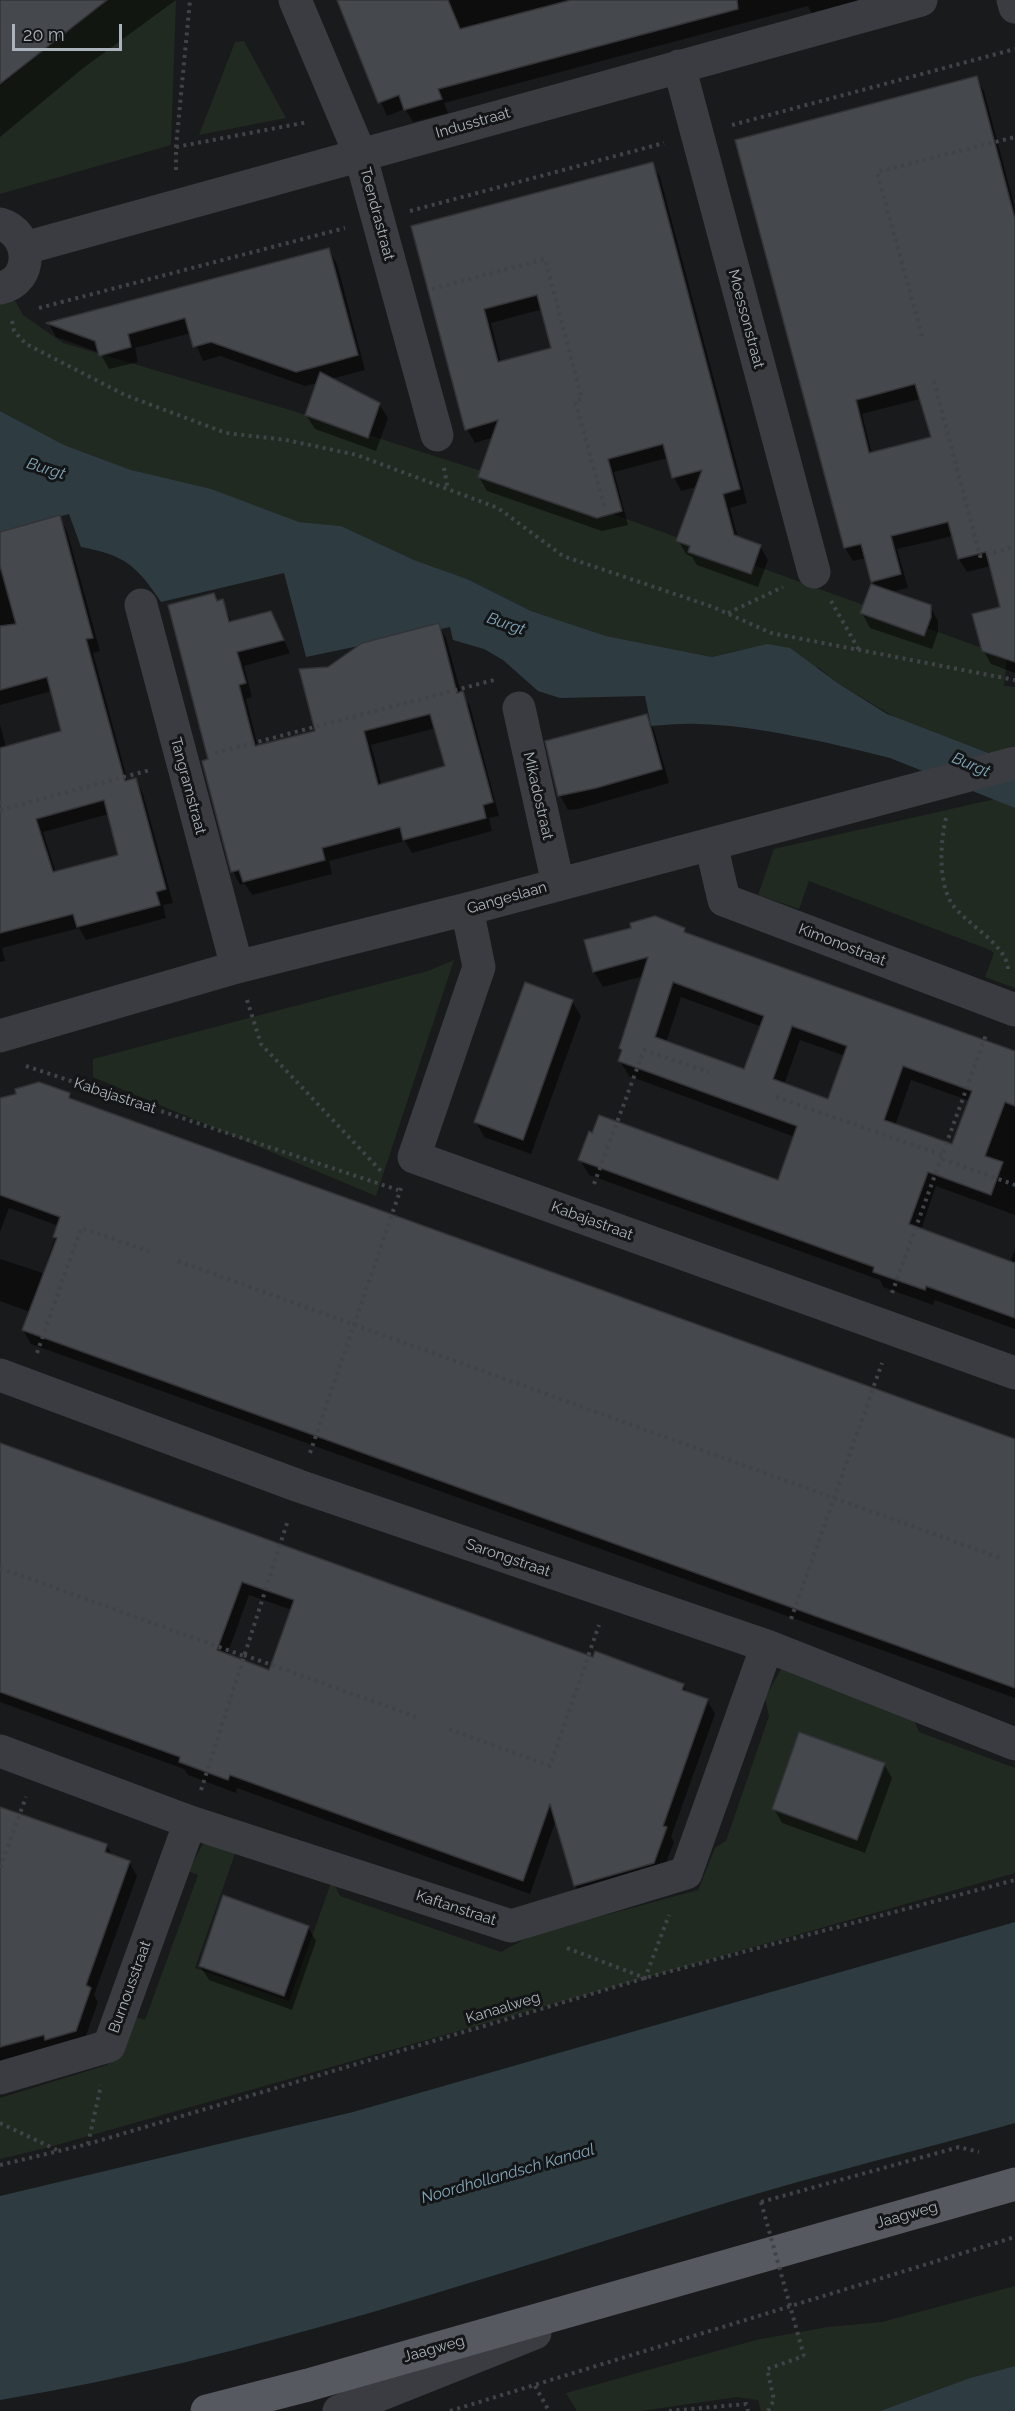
<!DOCTYPE html>
<html>
<head>
<meta charset="utf-8">
<style>
	body { margin:0 }
	#map { position:relative; width:1015px; height:2411px; overflow:hidden; background:#191a1c; font-family:Raleway,sans-serif }
	canvas { display:block }
	.scale { position:absolute; left:12px; top:24px; width:110px; height:27px; box-sizing:border-box; border:3px solid #abb3bc; border-top:0; padding-left:8px; font-size:18px; line-height:21px; white-space:nowrap; color:#abb3bc; -webkit-text-stroke:4px #141517; paint-order:stroke }
</style>
</head>
<body>
<div id="map">
<canvas width="1015" height="2411"></canvas>
<div class="scale">20 m</div>
</div>
<script>
const c = document.querySelector('canvas').getContext('2d');
c.lineJoin = 'round';
function fill(path, color) { c.fillStyle = color; c.fill(path, 'evenodd'); }
function strokePath(path, color, width, dash) { c.strokeStyle = color; c.lineWidth = width; c.lineCap = dash ? 'butt' : 'round'; c.setLineDash(dash || []); c.stroke(path); }
function drawText(font, color, halo, rows, align = 'center') {
  c.font = font + ' Raleway,sans-serif'; c.lineWidth = 6; c.setLineDash([]); c.textBaseline = 'middle'; c.strokeStyle = halo; c.fillStyle = color; for (const [text, x, y, turn = 0] of rows) {
    c.save(); c.translate(x, y); c.rotate((+turn || 0) * Math.PI / 180); c.textAlign = isNaN(turn) ? turn : align; if (halo) c.strokeText(text, 0, 0); c.fillText(text, 0, 0); c.restore();
  }
}
const green = new Path2D(`
	M106 0H176L171 145 0 194V86Z
	M244 41 286 118 199 135 235 42Z
	M11 293 23 315 63 343 290 410 585 504 1007 657 1004 686 1015 687V746L990 753 896 718 839 684 819 668 740 650 712 657 606 636 531 611 467 579 414 560 341 526 299 522 261 508 131 470 64 445 0 411V299Z
	M995 799 1015 808V988L985 977 994 953 990 950 809 881 799 909 758 895 774 849Z
	M454 960 376 1196 93 1077V1059L428 971Z
	M782 1667 913 1718 919 1732 1015 1768V1873L46 2148 0 2159V2098L107 2065 122 2054 135 2017 145 2020 198 1875 188 1871 203 1844 238 1845 195 1968 289 2001 332 1880 340 1896 501 1952 532 1935 698 1890 715 1848 726 1841 769 1716 765 1698Z
	M1015 2286V2366L970 2378 880 2411H761L758 2400 737 2397 641 2411H577L566 2393 756 2340 828 2327 882 2322Z`);
const water = new Path2D(`
	M0 411 64 445 131 470 211 489 299 522 341 526 414 560 467 579 531 611 606 636 712 657 767 644 790 648 839 684 887 714 1015 763V808L890 758C834 744 756 725 698 724 683 723 667 725 651 726L645 696 560 698 538 691 503 660 484 649 453 640 450 627 306 657 284 573 161 602C137 566 125 555 81 547L69 514 0 533Z
	M1015 1922V2123C920 2150 824 2173 729 2202 489 2276 249 2359 0 2400V2196L353 2112Z
	M1015 2366V2411H880L970 2378Z`);
const shadow = new Path2D(`
	M0 0H176L82 69 0 137Z
	M338 0H873L813 16 808 6 444 103 448 113 413 122 405 109 387 116Z
	M976 78 984 91 1015 208V673L991 664 983 650 1002 608 991 566 967 572 959 559 953 536 897 549 908 588 890 592 930 606 938 621V632L932 649 870 628 862 613 875 587 866 558 853 561 845 548 737 141ZM920 399 933 438 872 454 862 414Z
	M652 164 660 177 747 503 730 508 738 538 760 546 768 560 758 587 697 565 692 557 686 554 678 540 697 487 681 491 674 477 668 458 614 472 628 525 602 531 487 491 479 477 494 437 475 443 467 429 413 227ZM543 309 553 349 501 363 491 323Z
	M329 250 337 264 365 370 331 379 379 404 388 418 376 451 315 429 306 415 318 383 305 386 220 356 203 361 191 333 135 348 138 362 109 369 100 353 56 337 49 324Z
	M59 517 67 531 100 651 93 653 128 782 136 780 143 794 173 903 163 905 166 918 86 940 79 928 2 948 5 961 0 962V724L6 747 63 732 52 691 0 705V533ZM109 814 120 856 56 873 43 832Z
	M214 595 218 602 222 601 232 623 271 613 290 653 244 666 252 697 246 699 258 747 317 732 329 669 439 625 446 638 461 693 470 706 499 816 489 818 492 831 412 853 405 841 329 861 332 874 252 895 245 884 240 885 233 871 210 760ZM436 728 447 768 382 786 371 745Z
	M646 716 654 730 669 783 578 809 568 810 560 795Z
	M684 929 688 935 1015 1053V1215L936 1186 921 1230 1010 1263 1015 1249V1329L935 1300 933 1305 883 1287 880 1280 589 1175 580 1160 779 1182 795 1137 629 1076 620 1061 623 1052 621 1048 644 976 603 987 594 972 586 941ZM681 997 762 1027 745 1071 666 1043ZM800 1040 845 1056 829 1101 784 1085ZM911 1080 970 1101 953 1146 895 1126Z
	M572 1001 581 1016 531 1154 484 1137 476 1122Z
	M69 1094 73 1101 1015 1441V1698L31 1344 23 1330 30 1312 0 1301V1259L43 1273 59 1226 9 1208 0 1232V1099Z
	M0 1445 594 1659 683 1685 688 1694 707 1700 715 1714 671 1837 674 1842 661 1876 583 1899 575 1885 556 1820 530 1894 237 1788 236 1793 188 1775 184 1769 0 1702ZM249 1595 292 1610 270 1671 227 1655Z
	M884 1764 892 1778 865 1853 782 1823 774 1809Z
	M0 1815 106 1845 113 1856 129 1862 137 1876 94 1995 98 2002 83 2044 0 2062Z
	M308 1927 316 1941 292 2010 209 1980 200 1966Z`);
const building = new Path2D(`
	M0 0H107L0 84Z
	M337 0H448L460 29 571 0H737L738 9 438 89 442 99 404 110 399 95 378 103Z
	M977 76 1015 219V662L982 651 972 614 1000 607 986 552 958 559 948 522 891 536 901 574 871 582 861 544 844 548 735 140ZM915 384 931 437 869 453 856 400Z
	M653 162 740 489 723 494 734 535 761 545 751 574 688 552 690 546 676 541 702 470 672 478 663 444 608 459 622 511 597 518 478 477 498 420 465 430 411 226ZM537 295 551 348 498 362 484 309Z
	M329 248 358 355 315 367 296 372 211 342 193 347 185 318 128 334 131 347 99 356 95 341 46 323Z
	M320 372 380 403 368 438 305 415Z
	M60 515 93 638 86 639 125 781 136 778 166 889 156 892 160 905 77 927 73 914 0 933V748L61 731 47 677 0 690V626L16 624 0 566V532ZM104 800 118 855 53 872 36 819Z
	M871 584 931 605V617L924 636 860 613Z
	M214 593 217 601 223 599 229 622 271 611 284 640 237 652 246 683 239 685 255 746 315 731 299 669 328 667 362 643 439 623 457 693 463 691 493 802 483 805 486 818 403 840 400 827 322 848 325 860 243 882 239 870 231 872 202 761 208 759 168 605ZM430 714 445 766 378 785 364 731Z
	M647 714 662 769 596 788 558 796 545 741Z
	M655 916 685 928 684 932 1015 1051V1106L1005 1102 985 1156 1003 1162 991 1195 928 1172 909 1224 1015 1263V1318L926 1286 925 1290 873 1272 874 1267 578 1160 589 1131 592 1133 599 1115 778 1180 797 1126 618 1061 622 1050 619 1048 622 1039 648 957 593 972 584 940 631 928 630 923ZM673 982 764 1016 744 1069 655 1037ZM792 1026 847 1046 828 1099 773 1079ZM903 1066 972 1091 952 1144 884 1120Z
	M525 982 573 1000 523 1140 474 1122Z
	M39 1082 70 1093 69 1098 1015 1439V1688L22 1330 57 1238 53 1237 60 1217 0 1195V1098L16 1094 15 1089Z
	M0 1443 593 1657 595 1651 684 1684 682 1690 708 1699 663 1826 667 1827 654 1863 574 1886 550 1804 523 1881 230 1775 228 1780 179 1762 180 1757 0 1692ZM242 1582 294 1600 269 1670 217 1650Z
	M799 1732 885 1763 857 1840 772 1809Z
	M0 1807 107 1844 105 1852 130 1861 86 1985 91 1988 76 2031 45 2040 44 2035 0 2047Z
	M223 1895 309 1926 284 1996 199 1966Z`);
const path = new Path2D(`
	M732 125 1015 49
	M176 147 308 122
	M176 170V147L190 0
	M410 211 664 143
	M432 289 545 259 582 399 575 401 605 509
	M39 308 345 228
	M12 321 14 331 26 344 125 395 226 433 286 440 357 455 498 508 563 556 713 607 771 633 1015 680
	M922 336 877 172 1015 137
	M934 381 980 556 1015 547
	M444 468 448 490
	M831 601 859 650
	M728 613 783 587
	M215 753 498 679
	M0 801 2 810
	M0 810 150 770
	M946 818C940 843 938 882 952 904 966 924 1007 945 1008 969
	M247 1000 261 1044 381 1171
	M26 1066 398 1190
	M776 1097 942 1155V1159L1015 1185
	M594 1184 644 1050 709 1072
	M178 1261 1003 1559
	M892 1293 986 1035
	M37 1353 81 1228 149 1251
	M310 1453 401 1188
	M0 1568 244 1656
	M791 1619 882 1363
	M244 1655 419 1718
	M449 1729 550 1766 599 1625
	M201 1790 288 1520
	M0 1868 26 1797
	M567 1948 645 1978 669 1915
	M0 2123 59 2151
	M88 2144 101 2085
	M0 2165 88 2144 645 1978 1015 1880
	M761 2202 959 2147 979 2152
	M535 2386 549 2411
	M450 2411 1015 2237
	M669 2411 746 2404 748 2411
	M768 2411 774 2400 767 2369 804 2356`);
const minor = new Path2D(`
	M295 0 360 154 437 435
	M1013 0 1015 7
	M679 66 814 572
	M0 224C32 233 35 281 0 288
	M25 248 921 0
	M141 605 237 967
	M519 708 558 884
	M711 844 724 900 1015 1010
	M467 909 479 967 414 1157 1015 1373
	M0 1036 237 967 467 909 1015 763
	M0 1375 299 1486 767 1646 1015 1744
	M0 1751 190 1822 511 1926 686 1873 767 1646
	M0 2078 109 2046 190 1822
	M339 2411 535 2333`);
const major = new Path2D(`
	M207 2411 308 2385 1015 2184`);
const pathBridge = new Path2D(`
	M761 2202 804 2356`);
const streetNames = [
	["Indusstraat",473,123,-16],
	["Toendrastraat",377,214,75],
	["Moessonstraat",746,319,75],
	["Tangramstraat",188,786,75],
	["Mikadostraat",538,796,77],
	["Gangeslaan",507,898,-16],
	["Kimonostraat",842,945,21],
	["Kabajastraat",115,1096,18],
	["Kabajastraat",592,1221,20],
	["Sarongstraat",508,1558,19],
	["Kaftanstraat",456,1908,18],
	["Burnousstraat",130,1987,-70],
	["Kanaalweg",503,2008,-17],
	["Jaagweg",907,2215,-16],
	["Jaagweg",434,2349,-16]
];
const waterNames = [
	["Burgt",46,469,17],
	["Burgt",506,624,19],
	["Burgt",971,765,23],
	["Noordhollandsch Kanaal",508,2174,-16]
];
fill(green, '#212a21');
fill(water, '#2e3c41');
fill(shadow, '#0007');
fill(building, '#45484c');
strokePath(building, '#333438', 1.5);
strokePath(path, '#404348', 4, [3, 4.5]);
strokePath(minor, '#3a3c41', 33);
strokePath(major, '#565a60', 33);
strokePath(pathBridge, '#404348', 4, [3, 4.5]);
drawText('15px', '#abb3bc', '#141517', streetNames);
drawText('italic 16px', '#80a7b9', '#141517', waterNames);
</script>
</body>
</html>
